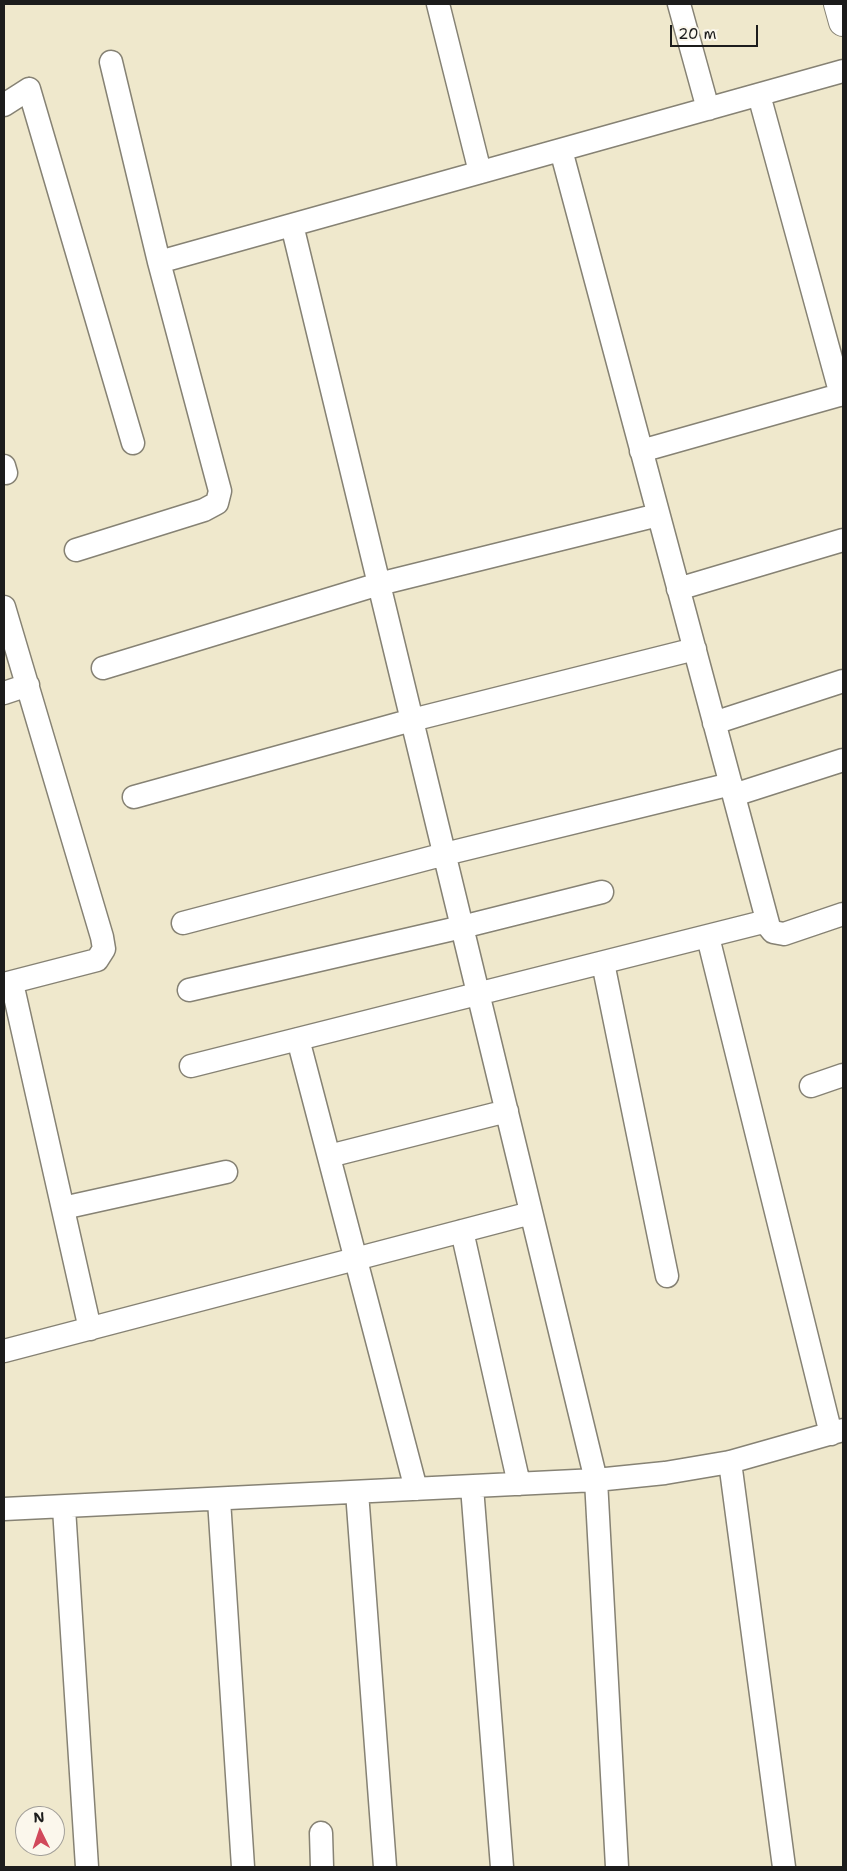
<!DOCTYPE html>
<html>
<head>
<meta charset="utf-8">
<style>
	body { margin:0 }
	#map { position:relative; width:847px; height:1871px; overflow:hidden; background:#efe8cc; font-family:"Shantell Sans",sans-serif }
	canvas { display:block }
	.frame { position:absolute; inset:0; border:5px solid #1c1c1c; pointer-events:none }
	.north { position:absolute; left:15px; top:1806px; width:50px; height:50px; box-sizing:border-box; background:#fbf7ec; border:1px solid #a29f99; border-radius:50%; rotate:356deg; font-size:14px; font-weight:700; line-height:20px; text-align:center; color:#1c1c1c }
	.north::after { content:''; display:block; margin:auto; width:18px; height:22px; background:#d1495b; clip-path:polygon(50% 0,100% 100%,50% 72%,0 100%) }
	.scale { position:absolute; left:670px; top:25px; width:88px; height:22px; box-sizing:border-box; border:2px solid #1c1c1c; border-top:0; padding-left:6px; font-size:15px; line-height:18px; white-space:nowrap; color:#1c1c1c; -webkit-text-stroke:4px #fbf7ec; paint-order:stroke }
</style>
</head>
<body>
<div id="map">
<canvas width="847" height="1871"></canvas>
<div class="frame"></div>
<div class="north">N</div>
<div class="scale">20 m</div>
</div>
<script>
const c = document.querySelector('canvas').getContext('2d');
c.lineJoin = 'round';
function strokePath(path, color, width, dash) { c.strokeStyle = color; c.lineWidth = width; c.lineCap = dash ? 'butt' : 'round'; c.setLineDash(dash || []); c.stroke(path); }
const minor = new Path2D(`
	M438 4 480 172
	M679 4 708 109
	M29 89 133 443
	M759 95 841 395
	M4 105 29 89
	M561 150 769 927 773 932 784 934 843 914
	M292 225 596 1480 617 1867
	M159 262 843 71
	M641 451 843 394
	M4 466 6 473
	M76 550 204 510 217 503 220 491 159 262 111 62
	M678 589 843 540
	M4 607 102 937 104 949 97 960 4 984
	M103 668 379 584 658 515
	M4 693 28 685
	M714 723 843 681
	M734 795 843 760
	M134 797 412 720 695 649
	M183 923 445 854 731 784
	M708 937 831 1434
	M603 963 667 1276
	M12 983 90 1329
	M189 990 462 927 602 892
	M298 1039 416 1489
	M191 1066 767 921
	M811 1086 843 1075
	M329 1156 507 1111
	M63 1208 226 1172
	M462 1231 519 1484
	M4 1351 531 1213
	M730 1462 784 1867
	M472 1487 502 1867
	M357 1492 385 1867
	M219 1500 243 1867
	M64 1508 87 1867
	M4 1509 596 1480 665 1473 730 1462 843 1430
	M321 1833 322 1867`);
const tertiary = new Path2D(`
	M838 4 843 22`);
strokePath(minor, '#868274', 25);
strokePath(tertiary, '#868274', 30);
strokePath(minor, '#fff', 22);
strokePath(tertiary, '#fff', 28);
</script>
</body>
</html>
